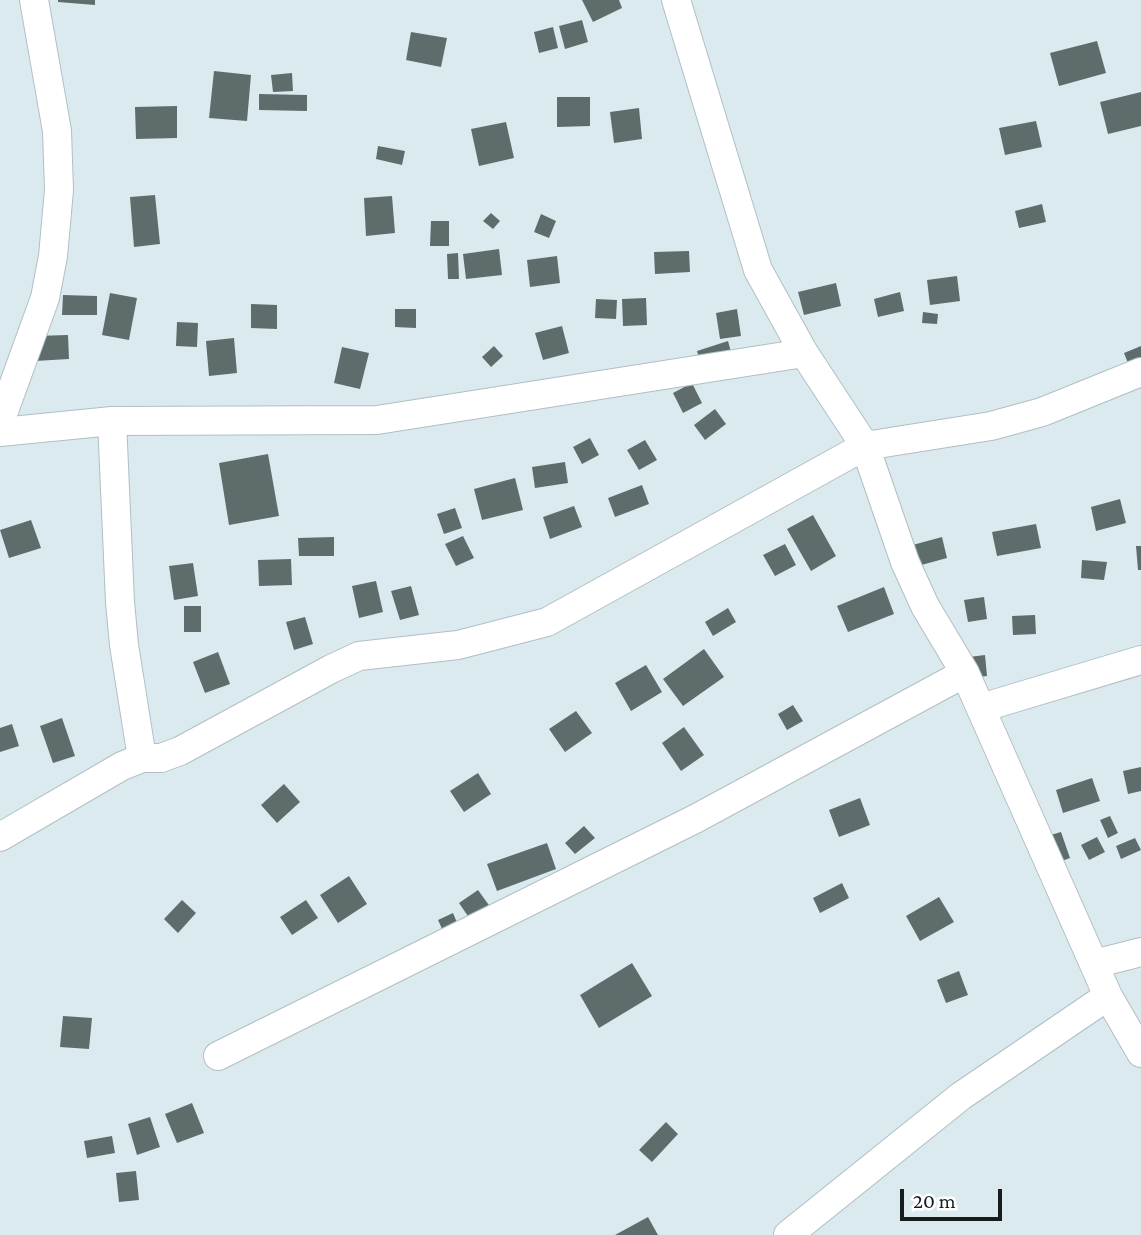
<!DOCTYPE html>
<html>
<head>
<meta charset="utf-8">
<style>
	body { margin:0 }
	#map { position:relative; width:1141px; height:1235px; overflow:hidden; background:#dbeaef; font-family:"Crimson Pro",serif }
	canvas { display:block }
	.scale { position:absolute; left:900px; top:1189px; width:102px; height:32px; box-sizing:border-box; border:4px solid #171d1f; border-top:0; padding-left:9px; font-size:21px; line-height:24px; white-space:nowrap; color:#171d1f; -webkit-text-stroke:5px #fff; paint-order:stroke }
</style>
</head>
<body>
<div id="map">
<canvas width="1141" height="1235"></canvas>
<div class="scale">20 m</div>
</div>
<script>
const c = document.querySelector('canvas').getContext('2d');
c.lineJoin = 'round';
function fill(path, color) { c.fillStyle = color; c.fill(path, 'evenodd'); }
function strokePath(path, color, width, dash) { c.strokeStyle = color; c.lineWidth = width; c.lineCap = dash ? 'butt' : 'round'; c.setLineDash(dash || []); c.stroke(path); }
const building = new Path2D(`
	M58 0H95V5L58 2Z
	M582 0H619L622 8 593 22Z
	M582 20 588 42 565 49 559 26Z
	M553 27 558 48 539 53 534 32Z
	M411 32 447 38 441 67 406 60Z
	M1097 41 1106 73 1059 86 1050 53Z
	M214 71 251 75 247 121 209 118Z
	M292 73 293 91 273 92 271 75Z
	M1141 92V126L1108 134 1100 102Z
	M259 94 307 95V111L259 110Z
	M557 97H590V126L557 127Z
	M177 106V138L136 139 135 107Z
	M639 108 642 139 614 143 610 112Z
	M1036 121 1042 147 1005 155 999 128Z
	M506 122 514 158 479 166 471 129Z
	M378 146 405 151 402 165 376 159Z
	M155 195 160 244 134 247 130 197Z
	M392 196 395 233 366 236 364 198Z
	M1042 204 1046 222 1019 228 1015 211Z
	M491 213 500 221 493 229 483 221Z
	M541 214 556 221 549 238 534 232Z
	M431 221H449V246H430Z
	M499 249 502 275 466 279 463 254Z
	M689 251 690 272 655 274 654 252Z
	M458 253 459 279H448L447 254Z
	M557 256 560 283 530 287 527 260Z
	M957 276 960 301 930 305 927 280Z
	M836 283 841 306 804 315 798 292Z
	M900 292 904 311 878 317 874 299Z
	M110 293 137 298 129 340 102 335Z
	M63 295 97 296V315H62Z
	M646 298 647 325 623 326 622 299Z
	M596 299 617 300 616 319 595 318Z
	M251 304 277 305V329L251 328Z
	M395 309H416V328L395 327Z
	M737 309 741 336 720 339 716 313Z
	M923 312 938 314 937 324 922 323Z
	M177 322 198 323 197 347 176 346Z
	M562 326 569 353 543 360 535 333Z
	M68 335 69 359 35 361 34 336Z
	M234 338 237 373 209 376 206 341Z
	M728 341 733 359 702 369 697 351Z
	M494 346 503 356 491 367 482 357Z
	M1141 346V363L1130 368 1124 353Z
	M342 347 369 353 360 389 334 383Z
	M692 383 702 403 683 413 673 393Z
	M715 409 726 424 705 440 694 425Z
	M590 438 599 455 582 464 573 447Z
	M645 440 657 460 639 470 627 450Z
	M268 454 279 516 229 525 219 463Z
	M565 462 568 483 535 488 532 467Z
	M515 478 523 510 482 520 474 489Z
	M642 485 649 504 615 517 608 498Z
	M1120 499 1126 523 1096 531 1091 507Z
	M574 506 582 527 550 539 543 517Z
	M455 508 462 528 444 534 437 514Z
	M813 515 836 556 811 571 787 529Z
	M31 520 41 548 9 558 0 530Z
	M1036 524 1041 548 997 556 992 532Z
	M463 536 474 558 456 566 445 544Z
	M334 537V556H299L298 538Z
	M942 537 947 558 914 567 909 546Z
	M785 544 796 565 775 576 763 555Z
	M1136 546H1141V570H1138Z
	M291 559 292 585 259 586 258 560Z
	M1082 560 1107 562 1104 580 1081 578Z
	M193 563 198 596 174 600 169 566Z
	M376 581 383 612 359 618 352 586Z
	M411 586 419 615 400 620 391 591Z
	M884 587 894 614 848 632 837 606Z
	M984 597 987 619 968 622 964 600Z
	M184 606H201V632H184Z
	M728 608 736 622 713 636 705 622Z
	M1035 615 1036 634 1013 635 1012 616Z
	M305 617 313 644 294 650 286 622Z
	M704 649 724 677 683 706 663 679Z
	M218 652 230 684 205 693 193 662Z
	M985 655 987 676 971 678 969 657Z
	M646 665 662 692 631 711 615 683Z
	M793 705 803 721 787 730 778 714Z
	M576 711 592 733 565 752 549 729Z
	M62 718 75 756 53 763 40 726Z
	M12 724 19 746 0 752V728Z
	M684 727 704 755 681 771 662 743Z
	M1141 767V791L1128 794 1123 771Z
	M478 773 491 794 464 812 450 791Z
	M1092 778 1100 801 1063 813 1056 790Z
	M284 784 300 802 277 823 261 805Z
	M860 798 870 825 839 837 829 810Z
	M1110 816 1118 833 1108 838 1100 820Z
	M584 826 595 838 575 854 565 843Z
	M1061 832 1070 858 1056 863 1047 836Z
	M1097 837 1105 852 1089 860 1081 845Z
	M1135 838 1141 850 1121 859 1116 846Z
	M547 843 556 869 497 891 487 864Z
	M349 876 367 904 338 923 320 895Z
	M842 883 849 898 820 913 813 898Z
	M478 890 491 908 472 922 459 903Z
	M939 897 954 922 920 941 906 916Z
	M182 900 196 913 178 933 164 919Z
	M306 900 318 918 292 935 280 917Z
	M453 913 458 925 443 931 438 920Z
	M632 963 652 996 599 1028 580 995Z
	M959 971 968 995 946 1003 937 980Z
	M63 1016 92 1018 89 1049 60 1047Z
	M192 1103 204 1133 177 1143 165 1114Z
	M150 1117 160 1147 137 1155 128 1124Z
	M666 1122 678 1134 652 1162 639 1150Z
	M112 1136 115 1153 87 1158 84 1141Z
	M136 1171 139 1200 119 1202 116 1173Z
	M648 1217 658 1235H615Z`);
const minor = new Path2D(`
	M676 0 758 270 804 353 865 446 905 562 925 606 965 673 1108 996 1141 1053
	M112 421 120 602 124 645 142 758
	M0 422 45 298 53 256 59 190 57 131 34 0
	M0 432 112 421 377 420 804 353
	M981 708 1141 660
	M0 837 122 766 142 758H161L180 751 331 669 359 656 458 645 547 622 865 446 991 426 1042 412 1141 372
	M1094 964 1141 952
	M218 1056 695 819 965 673
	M788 1235 961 1096 1108 996`);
fill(building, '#5e6c6c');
strokePath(minor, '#b1bfc4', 30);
strokePath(minor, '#fff', 28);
</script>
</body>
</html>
